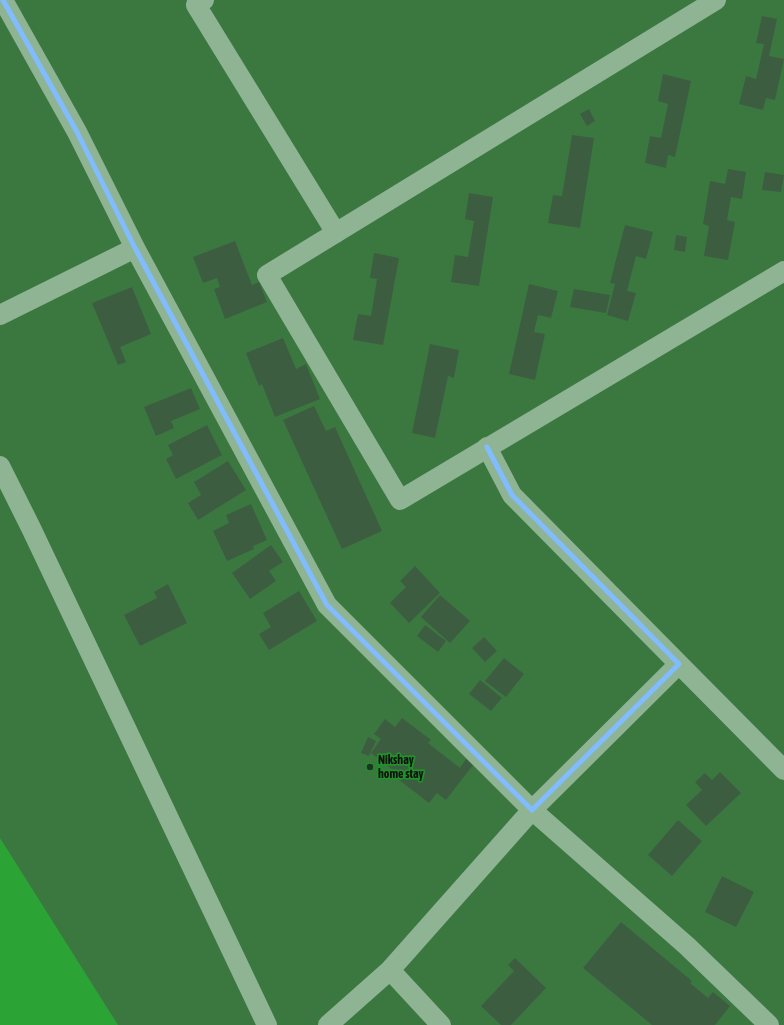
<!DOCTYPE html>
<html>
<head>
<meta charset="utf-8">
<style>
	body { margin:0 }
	canvas { display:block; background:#3a7840 }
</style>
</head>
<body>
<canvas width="784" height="1025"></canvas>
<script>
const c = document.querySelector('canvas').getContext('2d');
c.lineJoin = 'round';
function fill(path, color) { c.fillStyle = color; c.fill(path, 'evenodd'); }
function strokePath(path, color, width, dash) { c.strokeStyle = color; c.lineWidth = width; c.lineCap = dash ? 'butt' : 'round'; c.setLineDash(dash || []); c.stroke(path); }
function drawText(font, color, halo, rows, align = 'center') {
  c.font = font + ' "Asap Condensed",sans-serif'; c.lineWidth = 3.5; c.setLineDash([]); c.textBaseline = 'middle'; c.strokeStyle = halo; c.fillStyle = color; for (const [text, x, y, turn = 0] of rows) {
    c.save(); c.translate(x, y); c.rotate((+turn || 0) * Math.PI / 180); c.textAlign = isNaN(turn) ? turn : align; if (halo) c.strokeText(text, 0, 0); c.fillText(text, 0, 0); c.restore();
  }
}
const green = new Path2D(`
	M0 838 118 1025H0Z`);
const building = new Path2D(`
	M762 16 777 19 769 56 784 59 775 100 766 98 763 110 739 104 746 76 756 79 764 44 756 43Z
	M663 74 691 81 675 157 668 155 666 168 645 163 650 136 661 138 668 104 658 101Z
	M589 109 595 121 587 126 580 114Z
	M572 135 594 138 580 228 548 223 553 195 562 196Z
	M728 169 746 172 742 199 731 197 727 220 735 222 728 260 704 256 709 226 703 224 710 181 725 184Z
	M765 172 784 175 781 192 762 190Z
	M469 193 493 197 479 286 451 282 455 255 468 257 474 221 465 219Z
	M625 225 653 232 646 259 636 256 627 291 636 293 628 321 607 315 615 284 610 283Z
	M676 235 687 237 685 252 674 250Z
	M235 241 252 285 259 282 267 302 225 319 214 289 220 287 217 278 203 283 193 257Z
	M374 253 399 258 383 345 353 340 358 314 371 316 377 279 370 278Z
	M529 284 558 291 551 318 538 315 534 332 545 334 535 380 509 374Z
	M132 287 151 334 120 347 126 362 118 365 92 303Z
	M574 289 610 295 606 313 570 307Z
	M283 338 296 369 306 364 320 399 275 417 262 384 259 386 246 353Z
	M430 344 459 350 454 378 448 376 435 438 412 433Z
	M191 388 200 409 171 421 174 428 156 436 144 407Z
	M314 406 326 431 335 427 382 531 342 549 283 420Z
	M207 425 222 455 176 479 166 459 173 455 168 445Z
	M228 461 246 490 198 520 188 503 201 495 194 482Z
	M251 504 267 540 253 546 254 549 227 561 213 531 229 523 226 515Z
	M271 545 283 562 269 571 276 581 250 599 232 573Z
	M415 566 440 593 409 623 390 603 406 587 400 581Z
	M168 584 187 623 140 646 124 615 157 598 154 592Z
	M299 591 317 621 269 650 259 634 271 627 263 613Z
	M440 595 470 621 450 643 421 617Z
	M425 625 446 641 438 652 417 636Z
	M484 637 497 651 485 662 472 648Z
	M504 658 524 674 506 697 485 681Z
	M480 680 502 698 491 711 469 694Z
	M402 718 431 740 428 743 460 768 466 759 473 765 446 800 437 793 429 803 399 780 402 777 371 753 381 739 374 734 385 719 395 727Z
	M368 737 376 741 369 756 361 753Z
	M720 772 741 793 706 826 686 805 702 790 695 782 705 773 712 780Z
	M678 820 702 841 672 876 648 855Z
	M722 876 754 892 736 927 705 912Z
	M621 922 692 981 690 983 708 998 713 992 730 1006 715 1025H652L583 968Z
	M515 958 546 988 511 1025H501L481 1006 514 971 508 965Z`);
const street = new Path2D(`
	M3 0 77 132 135 248 327 605 532 810 679 664 512 495 487 447
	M204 0 196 5 336 233
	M716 0 267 275 400 500 784 271
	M0 315 135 248
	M0 466 31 528 267 1025
	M679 664 784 770
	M390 970 441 1025
	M328 1025 390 970 532 810 687 946 769 1025`);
const cycleway = new Path2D(`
	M3 0 77 132 135 248 327 605 532 810 679 664 512 495 487 447`);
const markers = [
	[370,767,4,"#1f3521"]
];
const poiNames = [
	["Nikshay",378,760],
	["home stay",378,774]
];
fill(green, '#2ca335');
fill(building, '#3d5d40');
strokePath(street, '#8fb493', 20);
strokePath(cycleway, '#80bcff', 5);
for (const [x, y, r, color] of markers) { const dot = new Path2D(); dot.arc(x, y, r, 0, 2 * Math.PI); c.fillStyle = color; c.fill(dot); strokePath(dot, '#20922a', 1.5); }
drawText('bold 12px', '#111', '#20922a', poiNames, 'left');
</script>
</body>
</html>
